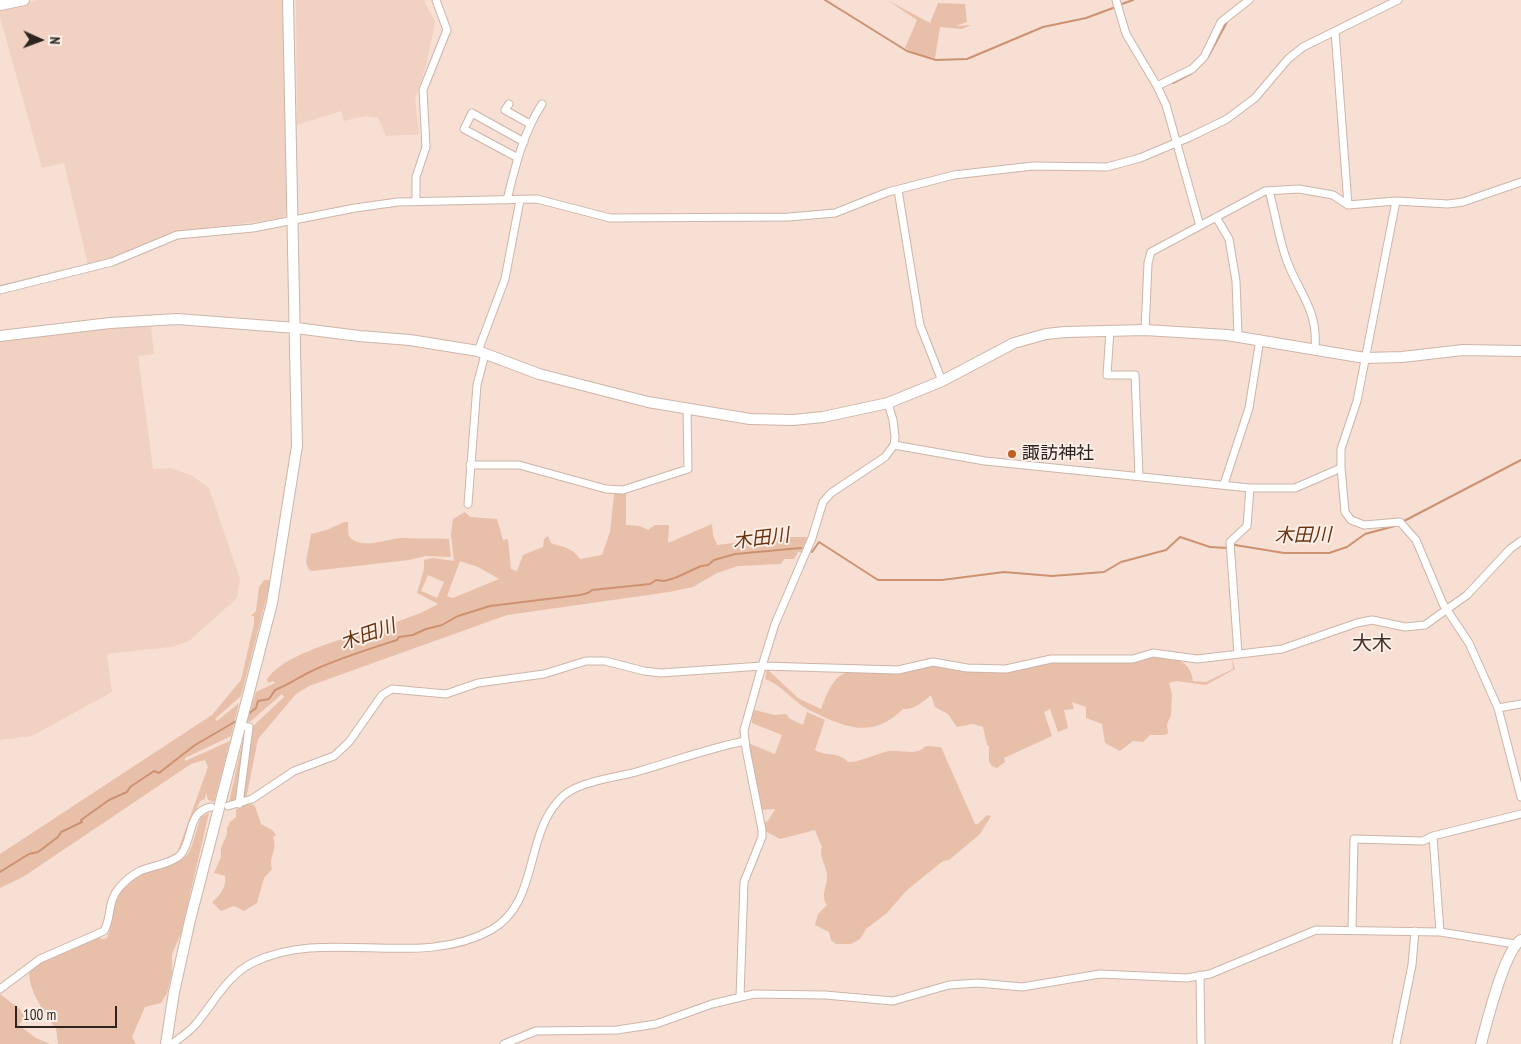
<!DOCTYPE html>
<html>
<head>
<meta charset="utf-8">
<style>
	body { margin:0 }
	#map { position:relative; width:1521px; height:1044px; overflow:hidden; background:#f7dfd3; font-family:"PT Sans Narrow",sans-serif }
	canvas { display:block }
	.north { position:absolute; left:15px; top:15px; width:50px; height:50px; -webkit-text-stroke:4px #fdefe7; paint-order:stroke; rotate:92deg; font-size:14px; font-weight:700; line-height:20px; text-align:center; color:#2e2521 }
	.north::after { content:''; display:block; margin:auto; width:18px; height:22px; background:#2e2521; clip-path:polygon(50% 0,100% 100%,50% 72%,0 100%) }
	.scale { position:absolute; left:15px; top:1006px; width:102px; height:22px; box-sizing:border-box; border:2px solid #2e2521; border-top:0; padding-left:6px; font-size:15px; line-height:18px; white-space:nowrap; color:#2e2521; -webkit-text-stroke:4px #fdefe7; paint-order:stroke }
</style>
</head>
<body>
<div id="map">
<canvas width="1521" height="1044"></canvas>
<div class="north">N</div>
<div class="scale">100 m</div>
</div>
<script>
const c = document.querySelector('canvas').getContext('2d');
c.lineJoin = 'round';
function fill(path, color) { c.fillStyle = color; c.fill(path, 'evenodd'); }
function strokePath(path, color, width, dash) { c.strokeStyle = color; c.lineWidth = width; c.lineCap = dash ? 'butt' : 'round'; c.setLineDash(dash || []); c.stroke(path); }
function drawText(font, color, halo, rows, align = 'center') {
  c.font = font + ' "PT Sans Narrow","Noto Sans JP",sans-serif'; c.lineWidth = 4; c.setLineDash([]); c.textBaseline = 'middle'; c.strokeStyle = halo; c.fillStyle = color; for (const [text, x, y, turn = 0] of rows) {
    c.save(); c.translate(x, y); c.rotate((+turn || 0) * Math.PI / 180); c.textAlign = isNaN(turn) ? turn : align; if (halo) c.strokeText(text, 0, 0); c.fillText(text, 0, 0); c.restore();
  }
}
const built = new Path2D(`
	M37 0H285L286 215 282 218 206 229 183 230 106 261 88 265 64 163 42 168 0 17V9Z
	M296 0H424L435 22 427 62 415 100 419 134 386 136 378 118 365 116 344 121 341 111 297 125Z
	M131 326H151L154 354 138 356 153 469 171 468 191 475 209 488 240 579 237 598 189 641 171 647 107 654 112 692 32 736 0 740V340Z`);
const green = new Path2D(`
	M887 0 930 23 938 3 965 4 967 22 956 26 971 25 962 29 940 27 935 58 917 54 905 48 917 20Z
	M614 494H626V525L640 526 648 530 655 525H669L668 543 712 524 713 535 717 545 782 537H807L802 552H798L794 559H784L781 564 738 566 717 573 693 587 669 592 507 615 309 686 296 694 258 739 246 799 242 800 252 727 284 697 282 694 251 721 247 722 256 692 275 683 274 681 268 683 267 679C292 643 399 629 438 604L417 593 424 569V560L433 558 454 561 451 535 453 519 465 512 470 517 497 519 503 540 508 539 511 569 517 571 523 555 543 547 544 539 548 536 551 543C563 547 573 548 580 559L602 555 610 532ZM460 561 478 567 499 579 453 598 447 596ZM428 575 444 582 437 598 421 591Z
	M344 522H348C349 529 346 536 353 540 368 549 390 537 406 538 420 539 434 538 449 539L451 557 425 556 409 560 312 571 309 570 306 562 311 534 327 530Z
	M264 580H271L241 696 215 719 217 721 239 703 231 736 185 758V761L230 741 214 802 208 800 206 793 205 799 200 801 181 849 173 857 177 853 208 767 205 760 191 764 23 877 0 888V854L212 715 241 680 254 624V616H251L256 611 259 587Z
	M1059 655C1084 658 1167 651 1182 662 1189 666 1192 673 1193 681L1206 682 1233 669 1232 658 1235 669 1206 685 1176 681 1169 683 1172 694 1171 715 1167 724 1168 733 1165 735H1150L1143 742 1133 741 1120 751 1105 743 1102 724 1086 718V707L1072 702 1074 709 1064 710 1068 728 1058 732 1050 709 1044 712 1052 736 1004 758 1005 762 997 768 992 766 989 762V746L987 745 983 727 973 724 957 727 948 714 935 707 931 695C923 702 914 710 903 709 877 734 856 731 826 718 816 713 804 709 796 701 785 692 778 684 765 679L767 669 798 698 821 709C839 660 847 674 892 672 902 672 915 665 925 662L927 658 969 665H1005Z
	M754 710 775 715 786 714 790 719 803 725 807 712 825 720 815 750C826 757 838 751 848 762 857 763 879 753 889 751 902 749 915 757 926 746L941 747 975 824H978L987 815 991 816 980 834 949 860 943 861 906 891 887 913 866 929 860 939 851 944H836L831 940 829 932 815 925 818 914 827 905C820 896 827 887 827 878 828 866 818 858 822 847L815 830 780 839 765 831 764 823 768 821 775 809 762 810 748 743 775 754 782 735 752 723 751 711Z
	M245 731 237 799 229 802Z
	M251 804 255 806 261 824 272 830 276 835 273 837C278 853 268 855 272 869L264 878 257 903 244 911 234 906 221 911 212 902C220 896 227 886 225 876L214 873 221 857V848L227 834V828L230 822 236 817V810L239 807Z
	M209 813 181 933 172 954V973L167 993 161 1003 145 1007 132 1037 136 1044H58L56 1028 51 1023 55 1021 48 1020C41 1004 26 987 30 968L68 947 83 944 92 936 103 939 107 938 110 929C103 909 121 888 132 873 145 870 180 865 188 854 194 844 196 829 201 817Z
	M0 994 21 1010 25 1019 19 1024 21 1027 36 1038 50 1044H0Z`);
const stream = new Path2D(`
	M825 0 907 51 936 60 967 59 1043 27 1086 18 1113 8
	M1122 4 1133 0
	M1208 57 1227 22
	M1173 83 1192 73 1203 62
	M1404 521 1521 460
	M1235 545 1284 553H1329L1347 547 1365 534 1395 526
	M812 552 819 542 878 580H942L1004 572 1052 576 1104 572 1121 562 1166 550 1180 537 1210 547 1228 548
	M247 715 256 708 258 701 269 699 275 690C289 685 302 675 316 669 343 657 369 649 397 640L399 637 413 635 426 629 442 625 458 616 490 606 580 595 588 593 592 590 650 584 656 580 664 581 675 578 701 566 708 565 714 560 735 554 801 548
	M0 872 29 854 38 852 58 837 61 832 82 822 81 820 109 800 127 792 130 787 154 771 159 773 195 745 238 720`);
const street = new Path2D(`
	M1116 0 1126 34 1157 86 1166 105 1200 226
	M1335 31 1348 205
	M1157 86 1192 69 1204 57 1221 22 1249 0
	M509 104 505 110 530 124
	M518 158 464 129 472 113 524 142
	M898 190 920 325 942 381
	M1269 191C1276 215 1279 243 1289 266 1302 297 1318 312 1315 349
	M507 200C515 167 523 133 542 104
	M416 201V177L426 147 423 90 447 30 436 0
	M1396 201 1357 401 1341 449V468L1345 512 1351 520 1364 525 1400 522 1416 540 1443 604 1469 643 1498 708 1521 797
	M1216 217 1229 239 1236 281 1238 336
	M0 290 112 262 177 235 253 228 355 208 398 202 537 199 610 218 789 217 835 213 888 192 954 175 1033 166 1107 167 1140 158 1190 137 1227 119 1255 98 1288 59 1303 47 1398 0
	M1110 330 1107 375H1135L1139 476
	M1145 330 1148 263 1151 252 1265 191 1299 189 1333 195 1348 205 1396 201 1448 204 1463 202 1521 182
	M478 351 505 279 520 200
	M894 445 985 461 1250 488H1295L1341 468
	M470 465H519L606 489 623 490 688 469 687 409
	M1224 484 1249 408 1260 339
	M468 504 477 385 485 354
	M1238 654 1230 542 1247 526 1250 488
	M1498 708 1521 704
	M239 804 249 727 240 726
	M228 806 252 799 294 771 334 756 349 742 382 695 392 689 446 694 478 683 544 674 586 661H605L644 671 661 673 762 666 898 670 933 662 967 668 1006 669 1051 659H1133L1153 653 1197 659 1282 649 1357 623 1372 620 1405 627 1425 625 1467 595 1510 549 1521 541
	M1352 930 1354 839 1423 841 1433 836
	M1440 932 1433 836 1521 814
	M1200 975 1201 1044
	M0 989 40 959 104 931C112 917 107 902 119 888 125 881 132 875 140 871 152 866 175 863 182 853 193 837 188 811 211 807
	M740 997 744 882 762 837V830L746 749 744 730 762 666 775 624 812 538 823 502 831 493 885 457 894 445 895 437 893 420 888 403
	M172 1044C180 1038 189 1032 195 1025 214 1003 227 975 254 962 327 927 419 970 491 930 539 903 524 838 559 800 576 780 619 778 643 770 677 760 710 748 745 741
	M504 1044 536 1031 617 1030 656 1024 712 1004 754 994 825 995 893 1001 949 985 978 983 1022 987 1100 974 1187 978 1210 974 1316 930 1440 932 1515 944
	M1396 1044 1412 965 1415 931`);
const secondary = new Path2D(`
	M0 5 24 0
	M0 336 110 323 177 319 296 328 359 336 410 340 478 351 539 374 648 402 750 419 793 420 823 417 888 403 942 381 1014 343 1046 334 1065 332 1145 330 1227 335 1365 358 1402 357 1463 350 1521 351
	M166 1044 174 992 190 920 272 603 297 446 288 0
	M1481 1044C1487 1022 1504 951 1521 940`);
const markers = [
	[1012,454,5,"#c05f1f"]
];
const poiNames = [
	["諏訪神社",1022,454]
];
const waterNames = [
	["木田川",1303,536,-1],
	["木田川",761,539,-7],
	["木田川",368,635,-19]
];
const quarterNames = [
	["大木",1372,644]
];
fill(built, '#f1d2c2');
fill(green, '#e8bfa9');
strokePath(stream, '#cd9272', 2);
strokePath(street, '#ccb5a9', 9);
strokePath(secondary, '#ccb5a9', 12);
strokePath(street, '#fff', 7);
strokePath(secondary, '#fff', 10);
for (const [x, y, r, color] of markers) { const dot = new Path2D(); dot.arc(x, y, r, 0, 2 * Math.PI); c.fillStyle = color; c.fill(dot); strokePath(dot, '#fdefe7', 2); }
drawText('18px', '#2e2521', '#fdefe7', poiNames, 'left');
drawText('italic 19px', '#68310e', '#fdefe7', waterNames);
drawText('20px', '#433127', '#fdefe7', quarterNames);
</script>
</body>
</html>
